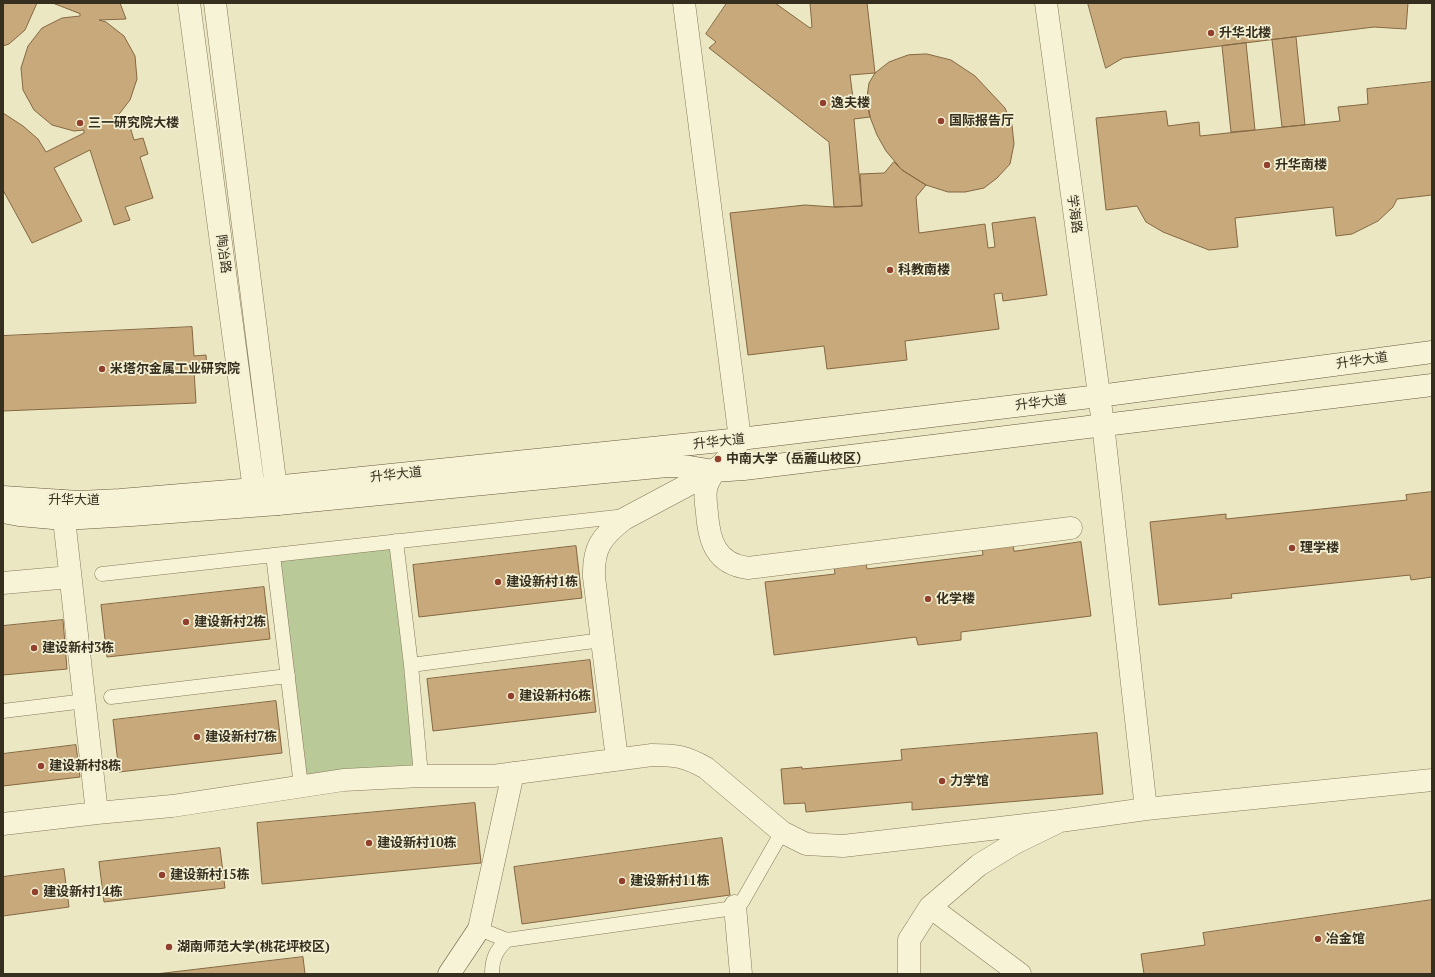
<!DOCTYPE html>
<html>
<head>
<meta charset="utf-8">
<style>
	body { margin:0 }
	#map { position:relative; width:1435px; height:977px; overflow:hidden; background:#ece7c3; font-family:"PT Serif",serif }
	canvas { display:block }
	.frame { position:absolute; inset:0; border:4px solid #362e1e; pointer-events:none }
</style>
</head>
<body>
<div id="map">
<canvas width="1435" height="977"></canvas>
<div class="frame"></div>
</div>
<script>
const c = document.querySelector('canvas').getContext('2d');
c.lineJoin = 'round';
function fill(path, color) { c.fillStyle = color; c.fill(path, 'evenodd'); }
function strokePath(path, color, width, dash) { c.strokeStyle = color; c.lineWidth = width; c.lineCap = dash ? 'butt' : 'round'; c.setLineDash(dash || []); c.stroke(path); }
function drawText(font, color, halo, rows, align = 'center') {
  c.font = font + ' "PT Serif","Noto Sans SC",serif'; c.lineWidth = 3.5; c.setLineDash([]); c.textBaseline = 'middle'; c.strokeStyle = halo; c.fillStyle = color; for (const [text, x, y, turn = 0] of rows) {
    c.save(); c.translate(x, y); c.rotate((+turn || 0) * Math.PI / 180); c.textAlign = isNaN(turn) ? turn : align; if (halo) c.strokeText(text, 0, 0); c.fillText(text, 0, 0); c.restore();
  }
}
const green = new Path2D(`
	M390 548 416 771 305 777 280 561Z`);
const building = new Path2D(`
	M3 3H37L25 30 9 44 3 46Z
	M53 3H120L126 19 99 20 106 22 124 36 135 56 137 79 130 100 116 118 111 121 112 125 128 120 134 140 143 138 148 154 140 157 153 198 125 207 130 220 114 225 90 150 54 168 82 221 32 243 3 190V113L23 126 38 139 46 152 84 133V130L74 131 52 125 34 110 23 90 21 68 28 46 42 28 62 18 80 16V14Z
	M727 3H775L810 28 812 27 810 3H867L875 73 850 75 853 98 867 97 870 117 854 119 862 206 834 207 829 142 709 48 716 42 706 34Z
	M1088 3H1408L1406 29 1374 27 1123 58 1106 68Z
	M1296 37 1305 125 1282 127 1272 40Z
	M1246 43 1255 130 1231 132 1222 46Z
	M927 54 951 60 975 76 1005 108 1012 125 1014 144 1010 164 997 178 984 188 965 192H948L926 185 902 170 886 151 877 135 870 117 868 108 867 97 869 83 875 73 889 62 908 55Z
	M1432 82V195L1397 199 1393 207 1378 221 1352 234 1336 236 1333 207 1235 218 1238 247 1209 250 1163 232 1146 222 1137 206 1106 210 1096 118 1166 111 1168 126 1199 122 1200 136 1340 121 1338 107 1368 104 1367 89Z
	M894 162 902 170 926 185 916 197 919 233 985 224 988 248 995 247 992 223 1035 217 1047 295 1003 301 1002 293 994 294 999 329 905 341 907 360 827 369 824 346 748 355 730 213 805 205 834 207 862 206 860 174 884 173Z
	M192 327 194 356 206 355 207 369 194 370 196 403 3 411V336Z
	M1432 492V577L1411 580 1410 575 1231 594 1232 598 1159 605 1150 522 1226 514V519L1407 500 1406 495Z
	M1081 542 1091 616 961 632V640L918 645 916 637 774 655 765 582 835 574 834 567 866 563 867 569 983 555 982 549 1013 545 1014 551Z
	M576 546 582 598 419 617 413 565Z
	M264 587 270 639 107 657 101 605Z
	M63 620 67 669 3 675V626Z
	M590 660 596 712 433 731 427 679Z
	M276 701 282 753 119 772 113 720Z
	M1097 733 1103 794 912 810V802L806 812 805 803 784 804 781 769 802 767V769L902 760 901 750Z
	M76 745 80 777 3 786V754Z
	M475 803 481 863 262 884 257 823Z
	M722 838 730 895 522 924 514 867Z
	M220 848 225 888 104 902 99 862Z
	M64 869 69 907 3 916V877Z
	M1432 900V974H1144L1141 954 1205 945 1203 933Z
	M303 957 305 974H156Z`);
const lane = new Path2D(`
	M396 541 411 665 421 776
	M273 555 301 786
	M102 574 626 516
	M411 665 602 640
	M111 697 288 676
	M3 711 85 701
	M479 929 507 940 727 909 742 902 782 832
	M492 974C492 959 496 950 507 940`);
const street = new Path2D(`
	M189 3 256 505
	M215 3 278 504
	M714 471C712 476 709 480 707 485 704 494 706 503 707 513 709 541 716 564 748 568L1071 528
	M62 501 97 813 172 806 343 780 421 776H493L652 755C675 755 685 756 706 768L782 832 806 844 843 846 1060 821
	M3 583 70 577
	M617 759 594 577C593 548 601 537 624 519L714 471C726 462 733 453 740 439L684 3
	M1146 809 1432 780
	M3 824 97 813
	M735 906 741 974
	M930 907 1020 974
	M479 929 513 773
	M909 974V940L930 907 979 865 1015 843 1060 821 1146 809 1103 424 1046 3`);
const secondary = new Path2D(`
	M3 497 79 502 120 500 254 489 740 439 1099 396 1432 352
	M3 512 19 515 64 519 132 515 278 504 667 466 690 467 714 471 744 469 1432 385
	M449 974 479 929`);
const markers = [
	[1211,33,4,"#91402e"],
	[823,103,4,"#91402e"],
	[941,121,4,"#91402e"],
	[80,123,4,"#91402e"],
	[1267,165,4,"#91402e"],
	[890,270,4,"#91402e"],
	[102,369,4,"#91402e"],
	[718,459,4,"#91402e"],
	[1292,548,4,"#91402e"],
	[498,582,4,"#91402e"],
	[928,599,4,"#91402e"],
	[186,622,4,"#91402e"],
	[34,648,4,"#91402e"],
	[511,696,4,"#91402e"],
	[197,737,4,"#91402e"],
	[41,766,4,"#91402e"],
	[942,781,4,"#91402e"],
	[369,843,4,"#91402e"],
	[162,875,4,"#91402e"],
	[622,881,4,"#91402e"],
	[35,892,4,"#91402e"],
	[1318,939,4,"#91402e"],
	[169,947,4,"#91402e"]
];
const poiNames = [
	["升华北楼",1219,33],
	["逸夫楼",831,103],
	["国际报告厅",949,121],
	["三一研究院大楼",88,123],
	["升华南楼",1275,165],
	["科教南楼",898,270],
	["米塔尔金属工业研究院",110,369],
	["中南大学（岳麓山校区）",726,459],
	["理学楼",1300,548],
	["建设新村1栋",506,582],
	["化学楼",936,599],
	["建设新村2栋",194,622],
	["建设新村3栋",42,648],
	["建设新村6栋",519,696],
	["建设新村7栋",205,737],
	["建设新村8栋",49,766],
	["力学馆",950,781],
	["建设新村10栋",377,843],
	["建设新村15栋",170,875],
	["建设新村11栋",630,881],
	["建设新村14栋",43,892],
	["冶金馆",1326,939],
	["湖南师范大学(桃花坪校区)",177,947]
];
const streetNames = [
	["学海路",1074,214,82],
	["陶冶路",223,254,82],
	["升华大道",1362,361,-8],
	["升华大道",1041,403,-7],
	["升华大道",719,442,-6],
	["升华大道",396,475,-6],
	["升华大道",74,500]
];
fill(green, '#bac998');
fill(building, '#c8a97b');
strokePath(building, '#836842', 1);
strokePath(lane, '#85795b', 15);
strokePath(street, '#85795b', 23);
strokePath(secondary, '#675a3e', 23);
strokePath(lane, '#f7f3d6', 14);
strokePath(street, '#f7f3d6', 22);
strokePath(secondary, '#f7f3d6', 22);
for (const [x, y, r, color] of markers) { const dot = new Path2D(); dot.arc(x, y, r, 0, 2 * Math.PI); c.fillStyle = color; c.fill(dot); strokePath(dot, '#f3f0d3', 1.5); }
drawText('bold 13px', '#362e1e', '#f3f0d3', poiNames, 'left');
drawText('13px', '#362e1e', '#f3f0d3', streetNames);
</script>
</body>
</html>
